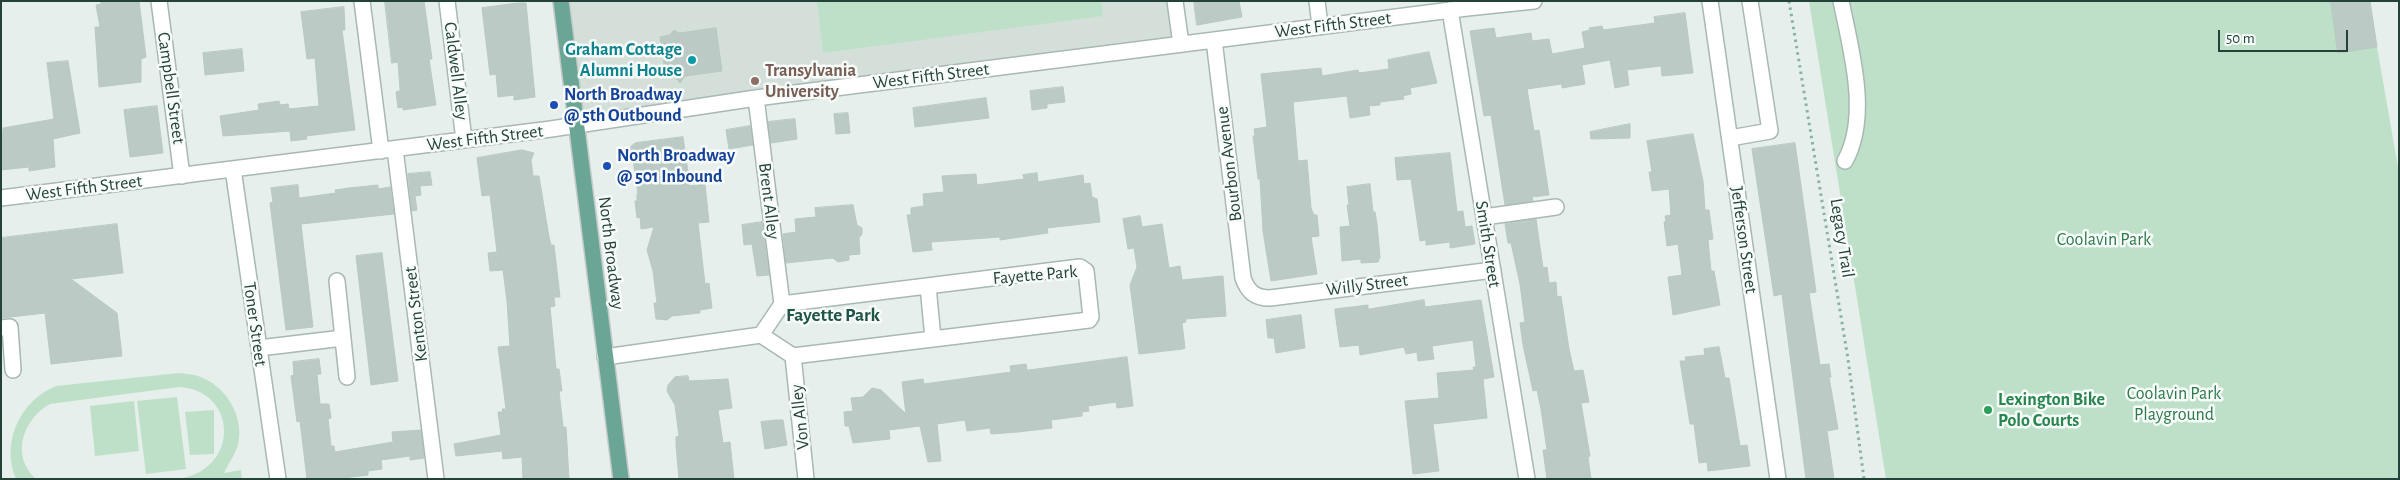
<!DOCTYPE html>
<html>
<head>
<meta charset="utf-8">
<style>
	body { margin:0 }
	#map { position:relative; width:2400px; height:480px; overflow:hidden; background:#e6efeb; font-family:"Alegreya Sans",sans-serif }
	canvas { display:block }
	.frame { position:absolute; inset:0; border:2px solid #24423a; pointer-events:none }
	.scale { position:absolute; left:2218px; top:30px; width:130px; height:22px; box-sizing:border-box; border:2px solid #24423a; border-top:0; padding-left:6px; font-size:15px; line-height:18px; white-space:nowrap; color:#24423a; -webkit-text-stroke:4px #f7fbf9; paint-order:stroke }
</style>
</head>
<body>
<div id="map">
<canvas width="2400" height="480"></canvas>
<div class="frame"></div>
<div class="scale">50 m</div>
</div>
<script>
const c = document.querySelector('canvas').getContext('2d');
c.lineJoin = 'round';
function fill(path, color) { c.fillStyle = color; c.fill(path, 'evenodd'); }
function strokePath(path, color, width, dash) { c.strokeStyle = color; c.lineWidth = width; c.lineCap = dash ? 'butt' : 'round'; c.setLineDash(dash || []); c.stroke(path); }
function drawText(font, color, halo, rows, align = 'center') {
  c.font = font + ' "Alegreya Sans",sans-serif'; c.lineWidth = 5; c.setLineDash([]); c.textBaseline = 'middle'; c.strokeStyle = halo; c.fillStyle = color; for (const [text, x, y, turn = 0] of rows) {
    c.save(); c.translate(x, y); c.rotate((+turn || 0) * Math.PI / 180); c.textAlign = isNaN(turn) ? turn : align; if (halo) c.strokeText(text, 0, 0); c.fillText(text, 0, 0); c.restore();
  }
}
const built = new Path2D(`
	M561 1H1174L1180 52 576 126Z`);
const green = new Path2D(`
	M817 1H1101L1103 16 823 53Z
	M1809 1H2369L2399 173V479H1886Z
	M179 373C185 374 192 374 198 376 226 385 245 417 238 445 235 455 228 464 224 473L241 470 242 479H177C241 471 238 390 179 387L50 404C23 419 10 456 36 479H16C0 442 21 400 56 386Z
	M177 397 186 469 146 474 137 401Z
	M134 401 139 451 95 456 90 406Z
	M214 410V454L190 455 185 412Z`);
const building = new Path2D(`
	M101 1H139L146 57 141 59V82L99 87 95 27H100L96 5 101 4Z
	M385 1H424L432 59H429L436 105 403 110V107L398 108 396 92 400 91V89L398 62 392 63Z
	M1194 1H1239L1242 17 1197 25Z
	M2331 1H2370L2377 47 2338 53Z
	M518 3H526L535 97 514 100V95L498 97 496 74 490 75 482 8Z
	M344 7 345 30H342L355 130 306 136 307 139 291 141 290 131 223 136 220 116 259 110 258 104 279 101 280 105 288 104 289 109 319 106 315 58 307 59 301 12Z
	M1685 13 1693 73 1662 76 1661 66 1627 70 1629 85 1615 88 1610 60 1582 65 1585 84 1562 88V84L1527 89 1534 131 1539 130 1549 195 1532 197 1533 201 1505 205 1491 115 1484 116 1470 31 1494 28 1496 38 1531 33 1532 41 1549 39 1552 54 1585 48 1582 32 1590 30 1589 28 1602 26 1603 30 1655 23 1654 17Z
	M716 28 722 71 685 76 680 83 674 76 666 77 660 37 670 35 674 30 679 33Z
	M242 49 244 71 205 75 203 53Z
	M1429 52 1437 83 1410 88 1411 94 1403 96 1404 99 1380 102V105L1369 106 1370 115 1350 118 1347 96 1293 102 1298 161 1307 160 1311 208 1314 215H1317L1319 236 1311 237 1317 274 1271 281 1263 231 1260 179H1258L1253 136H1255L1254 129 1267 127 1261 74 1321 68 1322 76 1358 70 1359 73 1389 69 1388 60Z
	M68 61 80 133 53 139 55 167 29 171V167L1 170 3 128 54 119 47 63Z
	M1063 87 1065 102 1047 104V108L1032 110 1030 91Z
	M986 98 989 118 915 127 913 108Z
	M157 106 163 153 130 157 124 110Z
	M848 113 850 133 836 134 834 114Z
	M795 119 797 139 771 143 768 122Z
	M1630 124V138L1591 139 1590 132Z
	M750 126 753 145 729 149 726 130Z
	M1693 134 1703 181 1705 210H1709L1713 239 1708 240 1711 271H1714L1720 305 1673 315 1668 277 1682 275 1678 244 1667 246 1664 222 1666 221 1665 216 1671 215 1669 189 1652 191 1649 172H1652L1647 141Z
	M683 137 690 186 705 184 709 222 698 223 705 284 709 283 712 308 700 310V313L672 316 667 320 656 319 654 303H657L653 271 647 250 654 227 641 229 640 217 637 218 635 201H637V194H638L633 159 628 149 635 143Z
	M1795 143 1816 292 1809 293 1820 365 1829 364 1831 377H1829L1838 429 1827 431 1834 479H1806L1782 294 1774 296 1752 149Z
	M522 150 534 153 531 160 533 176H539L549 237 551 245H554L560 297H554L555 306 550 307 556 369H559L562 391H559L563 427H566L569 479H523L522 457 503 459 502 451 456 456 454 444 501 435 498 412H503L502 409H506L498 347 510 346 507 301 503 270 490 271 488 253 497 252 490 195 482 196 477 158Z
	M1450 153 1457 212 1463 211 1465 227 1472 226 1475 244 1450 248V242L1426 245V240L1420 241 1411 179 1397 180 1395 158Z
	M430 172 432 185 420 186 421 195 415 196 417 210 412 211 408 174Z
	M1037 173 1038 182 1083 175 1084 184 1090 183 1092 197 1097 199 1100 222 1047 228 1048 233 1000 240V237L931 242 932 250 913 252 907 215H911V208L924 206 923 194 944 192 942 176 976 174 977 185 1024 179 1023 175Z
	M1370 184 1373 212H1375L1377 224 1380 257 1378 262 1361 263V259L1342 261 1340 227 1350 226 1347 205H1349L1347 187Z
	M298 185 299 198 336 193 335 190 349 188 378 185V189L390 187 394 214 301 224 313 327 286 330 270 203 273 202 271 188Z
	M853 205 857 225 862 228V234L859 238 860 254 849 255V260L838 262 833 258 786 263 783 234 796 232 795 219 816 217 815 208Z
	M1140 216 1142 227 1162 224 1169 268 1180 266 1182 280 1223 276 1226 316 1185 319 1186 322 1182 323 1185 348 1183 349 1139 354 1130 285 1137 267 1134 248 1128 249 1123 219Z
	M1536 219 1543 268 1547 267 1549 283 1556 282 1557 297 1561 296 1569 349 1574 371 1583 370 1589 402 1581 403 1590 456 1588 457 1591 479H1547L1543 450H1547L1541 409 1537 390 1533 391 1523 345 1520 323 1525 322 1520 284 1511 243H1508L1505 224Z
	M762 222 769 275 757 276 752 244 744 245 742 225Z
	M117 224 123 273 71 279 117 313 122 356 51 364 45 313 2 318 1 238Z
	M382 253 398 381 371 385 356 256Z
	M1424 300 1425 307 1481 300 1494 377 1483 379 1487 418 1433 424 1439 471 1413 474 1405 401 1439 398 1437 373 1474 370 1473 367H1476L1473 340 1432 346 1434 359 1418 361 1417 352 1406 354 1404 347 1360 355 1359 345 1340 347 1335 312V309L1368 305V309Z
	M1301 315 1305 348 1276 353 1274 338H1268L1266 320Z
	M1719 347 1725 378H1729L1740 446 1747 445 1750 466 1708 471 1707 462 1699 463 1694 424H1690L1680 361H1686L1685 357 1705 355 1704 349Z
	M1127 357 1133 406 1117 408 1116 402 1088 406 1089 411 1082 412V416L1051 420 1052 428 1018 432 991 434 990 428 967 431 965 420 937 424 941 461 928 462 920 426 889 430 890 439 853 443 849 426H845L844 412 853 411 851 398 863 397 872 388 881 390 906 414 902 382 923 379 924 384 1011 372 1010 366 1026 364 1027 370Z
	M319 359 321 374H317L320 404H329L331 418 328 419 331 446H334L335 452 393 442 392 432 421 430 424 458 410 460V456L381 460 382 469 368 471V475L335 479H307L300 421 297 422 291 376 294 375 293 362Z
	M688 376 689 381 728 379 732 408 718 410 723 443 730 442 734 479H679L676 445V437L679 436 675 405 667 391 668 385 675 377Z
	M776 420H783L787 445 765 449 761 422Z`);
const path = new Path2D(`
	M1789 1 1848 359 1864 479`);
const minor = new Path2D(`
	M159 1 182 176
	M362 1 381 151
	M447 1 464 140
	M1175 1 1181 44
	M1317 1 1320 26
	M1710 1 1778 479
	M1841 1C1851 50 1870 116 1845 161
	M1450 10 1527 479
	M1214 40 1243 278C1248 292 1255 298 1270 298L1493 270
	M756 98 782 304
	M1730 138 1770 131 1750 1
	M395 149 436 479
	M233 169 278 479
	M1 198 551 129 756 98 1467 8 1534 1
	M1484 217 1556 207
	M337 281 347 377
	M928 286 933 339
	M1 328 10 327 13 370
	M259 348 343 338
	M793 356 806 479
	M605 357 761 335 793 356 1089 320 1091 317 1086 271 1080 267 782 304 761 335`);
const major = new Path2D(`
	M561 1 621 479`);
const markers = [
	[692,60,5,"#0f9aa8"],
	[755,81,5,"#8d6e63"],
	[554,105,5,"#1a4fb4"],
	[607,166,5,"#1a4fb4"],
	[1988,410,5,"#2e9e5b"]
];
const streetNames = [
	["West Fifth Street",1333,25,-7],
	["Caldwell Alley",456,71,83],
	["West Fifth Street",931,76,-7],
	["Campbell Street",171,88,82],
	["West Fifth Street",485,138,-7],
	["Bourbon Avenue",1229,164,-97],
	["West Fifth Street",84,188,-7],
	["Brent Alley",769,201,83],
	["Legacy Trail",1842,238,81],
	["Jefferson Street",1744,240,82],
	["Smith Street",1488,244,81],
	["North Broadway",611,253,83],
	["Fayette Park",1035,275,-5],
	["Willy Street",1367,285,-7],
	["Kenton Street",416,314,-97],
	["Toner Street",255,324,82],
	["Von Alley",800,417,-96]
];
const cultureNames = [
	["Graham Cottage",682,50],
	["Alumni House",682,71]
];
const educationNames = [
	["Transylvania",765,71],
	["University",765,92]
];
const transitNames = [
	["North Broadway",564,95],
	["@ 5th Outbound",564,116],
	["North Broadway",617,156],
	["@ 501 Inbound",617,177]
];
const parkNames = [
	["Coolavin Park",2104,240],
	["Coolavin Park",2174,394],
	["Playground",2174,415]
];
const leisureNames = [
	["Lexington Bike",1998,400],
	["Polo Courts",1998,421]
];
const neighbourhoodNames = [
	["Fayette Park",833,315]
];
fill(built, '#d4dfda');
fill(green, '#bfe0c8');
fill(building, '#bbcac4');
strokePath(building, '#b8c9c2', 1);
strokePath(minor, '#a8b8b2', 18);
strokePath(major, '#c2cac8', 18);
strokePath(path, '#86b3a5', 3, [2.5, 4]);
strokePath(minor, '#fff', 15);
strokePath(major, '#6aa596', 15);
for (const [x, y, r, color] of markers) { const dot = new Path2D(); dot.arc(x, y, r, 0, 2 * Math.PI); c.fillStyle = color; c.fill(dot); strokePath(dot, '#f7fbf9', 2); }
drawText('18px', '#24423a', '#f7fbf9', streetNames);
drawText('bold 18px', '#0d838f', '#f7fbf9', cultureNames, 'right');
drawText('bold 18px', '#785e54', '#f7fbf9', educationNames, 'left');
drawText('bold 18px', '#164399', '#f7fbf9', transitNames, 'left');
drawText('18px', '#2d7a4b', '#f7fbf9', parkNames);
drawText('bold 18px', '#27864d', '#f7fbf9', leisureNames, 'left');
drawText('bold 19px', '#1f5548', '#f7fbf9', neighbourhoodNames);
</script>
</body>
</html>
